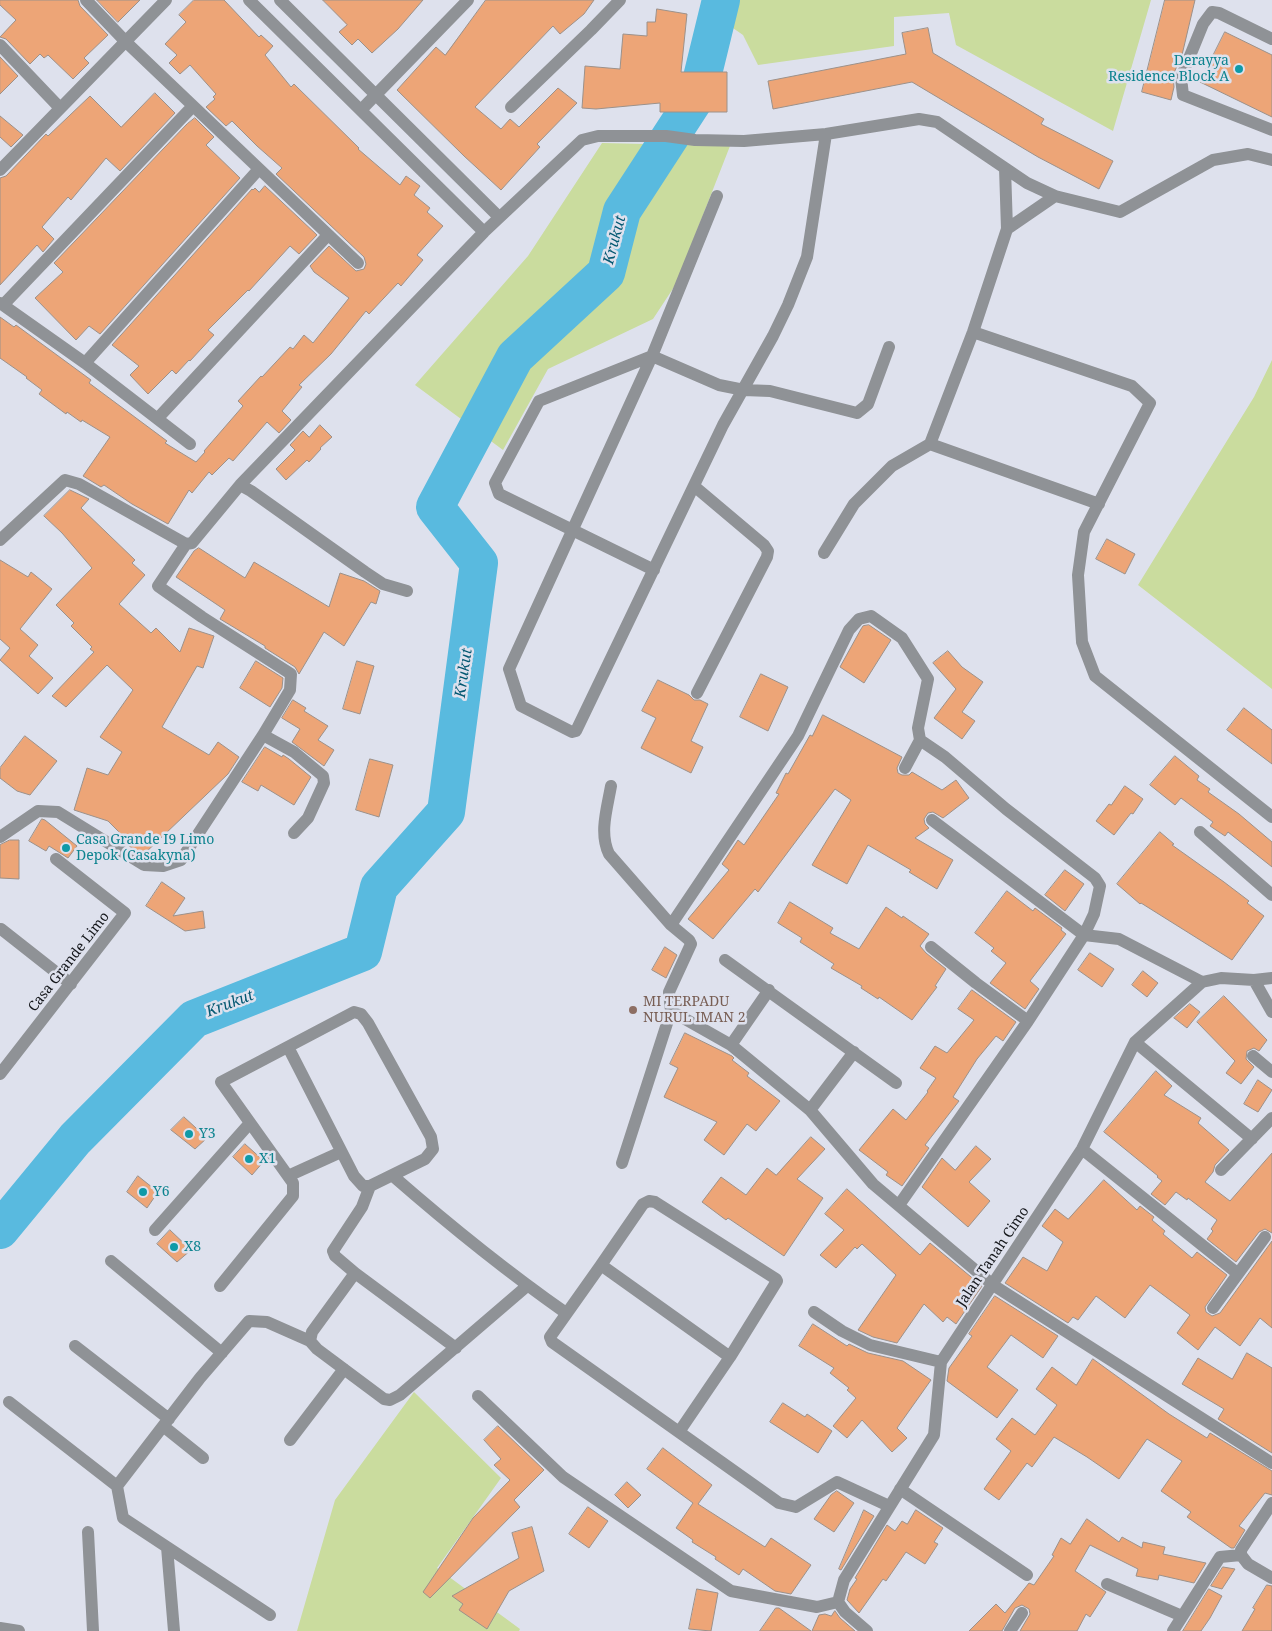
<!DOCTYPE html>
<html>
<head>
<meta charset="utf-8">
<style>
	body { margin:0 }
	canvas { display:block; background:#dee1ed }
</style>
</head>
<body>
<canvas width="1272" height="1631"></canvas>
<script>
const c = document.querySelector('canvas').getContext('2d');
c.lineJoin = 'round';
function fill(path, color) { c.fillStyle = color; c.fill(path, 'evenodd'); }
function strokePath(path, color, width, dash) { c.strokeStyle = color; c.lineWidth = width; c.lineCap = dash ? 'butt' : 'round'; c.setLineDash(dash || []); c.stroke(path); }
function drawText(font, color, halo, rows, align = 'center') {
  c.font = font + ' "Noto Serif",serif'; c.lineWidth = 5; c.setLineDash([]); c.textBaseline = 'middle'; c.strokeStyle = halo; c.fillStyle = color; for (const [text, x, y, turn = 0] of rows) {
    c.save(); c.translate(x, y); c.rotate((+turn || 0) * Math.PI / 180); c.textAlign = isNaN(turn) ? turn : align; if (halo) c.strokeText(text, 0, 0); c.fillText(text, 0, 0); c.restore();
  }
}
const green = new Path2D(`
	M705 0H1151L1113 131 956 45 949 13 894 17V46L758 65 743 35 704 8Z
	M602 143 730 146 676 284 653 319 548 369 503 450 415 385 528 256Z
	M1272 360V689L1138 585 1254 397Z
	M414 1392 501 1478 437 1568 520 1629 519 1631H297L335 1500Z`);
const river = new Path2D(`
	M0 1230 75 1139 194 1019 363 952 379 887 446 812 479 563 435 507 515 357 606 273 622 211 698 94 721 0`);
const building = new Path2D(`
	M0 0H78L80 6 108 35 84 58 89 63 73 79 48 55 44 58 40 54 30 64 6 39 0 37 16 20 0 5Z
	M97 0H140L118 22Z
	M194 0H224L259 37 261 35 273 46 265 55 291 87 294 84 359 148 358 149 400 185 406 176 420 186 414 195 430 208 427 212 443 226 417 255 423 260 401 286 398 283 369 314 366 311 331 354 299 385 302 387 282 411 291 420 279 433 267 422 233 461 229 458 212 475 209 472 192 493 189 490 168 524 132 504 104 485 101 487 83 476 110 437 82 420 81 422 67 412 66 414 39 394 42 390 26 378 27 377 0 358V317L14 327 16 325 91 380 89 383 167 441 165 443 196 462 205 452 204 451 243 406 238 401 261 376 262 377 290 347 293 349 304 335 313 343 349 298 314 272 310 266 329 246 356 271 364 269 366 264 364 257 276 174 282 168 257 146 232 121 226 126 206 107 215 99 213 97 216 94 190 65 180 74 169 63 177 55 165 44 186 22 179 15Z
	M323 0H423L398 29 372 53 358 39 352 45 339 32 347 25Z
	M486 0H594L584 14 560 34 553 26 475 107 501 129 510 119 519 127 558 88 577 103 537 144 540 147 501 190 464 156 397 90 436 47 445 55Z
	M1165 0H1195L1182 55 1173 75 1174 87 1171 100 1142 92Z
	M657 9 687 14 681 72H727V112H660V103L596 109 582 108 585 66 620 69 623 34 647 36V22H655Z
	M928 28 933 53 1044 119 1041 124 1113 161 1099 189 1038 157 912 82 773 109 768 81 906 54 902 33Z
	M1225 32 1272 55V117L1200 82Z
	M0 57 18 76 0 94Z
	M155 93 175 113 120 171 106 158 71 200 68 197 42 227 54 239 43 252 37 245 0 285V178L6 176 46 134 48 136 90 96 121 127Z
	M0 116 23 135 11 147 0 137Z
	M195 118 214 137 206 145 240 178 100 334 89 326 76 340 35 298 63 272 54 263 187 124Z
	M265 186 317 235 299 254 290 246 249 291 248 290 208 330 214 335 190 361 189 360 176 374 172 370 148 394 130 375 139 366 112 345 252 189 253 190 255 188 259 192Z
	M320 425 332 437 320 448 321 449 309 462 307 460 286 480 276 469 295 450 290 445 303 431 309 437Z
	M70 490 89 499 81 508 135 560 132 563 145 575 119 604 151 633 156 628 180 652 189 628 214 636 203 668 197 666 162 727 209 755 218 742 239 757 228 774 143 855 129 846 127 844 129 842 108 821 74 810 87 768 108 775 122 752 100 737 133 690 107 665 66 707 52 696 94 652 90 649 92 647 71 626 74 623 56 605 92 568 62 533 44 516Z
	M1107 539 1135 554 1125 574 1096 559Z
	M199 548 245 578 254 562 329 607 340 573 364 581 380 591 376 604 371 602 344 646 324 632 299 674 295 667 265 648V646L220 619 225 610 176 577 194 551Z
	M0 560 28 577 31 572 52 589 20 629 38 645 29 656 53 678 38 694 0 660 10 648 0 639Z
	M869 625 891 640 864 683 840 667 861 629 863 626Z
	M948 651 962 667 983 682 962 712 975 721 962 739 934 718 956 689 933 663Z
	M256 661 283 678 282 688 270 707 240 688Z
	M357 661 374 666 360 714 343 709Z
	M761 674 788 687 768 731 740 717Z
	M658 680 689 695 694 700H700L708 704 691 741 703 747 691 773 641 748 656 718 642 711Z
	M293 700 306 708 304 711 328 726 318 740 334 750 324 766 292 742 300 729 282 718Z
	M1244 708 1272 730V764L1227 730Z
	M823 715 902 757 897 768 898 773 902 775H909L912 772 942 790 956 780 969 798 943 818 933 812 928 813 924 819 925 824 929 828 915 838 953 860 937 889 909 872 911 870 868 845 847 884 812 865 851 800 835 789 758 892 755 889 713 939 688 919 729 870 722 864 738 840 744 845 779 794 776 793 786 773 788 774 810 735 812 736Z
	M25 736 57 761 30 795 17 791 0 778V768Z
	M265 747 282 757 283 755 289 759 311 777 294 805 261 785 258 791 242 782Z
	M1175 756 1199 776 1197 780 1210 789 1208 792 1239 814 1272 842V867L1228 832 1225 836 1210 826 1213 822 1181 798 1175 805 1150 785Z
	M370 759 393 765 379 817 356 810Z
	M1125 786 1143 799 1133 814 1131 813 1114 835 1096 821 1109 804 1111 805Z
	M42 819 45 820 77 846 68 858 49 846 46 851 29 841Z
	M1160 832 1174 844 1172 845 1224 882 1249 901 1247 903 1264 916 1232 960 1141 903 1140 904 1117 884Z
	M10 840H19V879L0 878V845Z
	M1065 870 1084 884 1065 911 1045 895Z
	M162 882 185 898 173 916 203 911 205 928 185 931 146 906Z
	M1007 891 1033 911 1035 908 1062 928 1061 930 1066 934 1030 981 1039 989 1025 1009 990 983 1006 963 991 951 994 948 975 933Z
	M790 902 833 928 830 933 859 949 886 907 902 918 903 916 929 934 920 946 926 953 946 969 935 986 937 987 912 1020 879 997 878 999 861 988 862 986 831 968 834 964 800 942 802 938 778 923Z
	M665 947 677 955 666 978 652 970Z
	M1090 953 1114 969 1102 987 1078 970Z
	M1143 971 1158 983 1147 997 1132 985Z
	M972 990 1016 1022 1003 1041 996 1036 977 1059 953 1097 959 1101 925 1145 929 1148 902 1186 886 1175 888 1172 859 1150 893 1109 906 1120 928 1092 927 1091 936 1078 920 1068 935 1046 947 1053 974 1020 958 1009Z
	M1224 996 1267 1040 1259 1051 1254 1048 1247 1051 1246 1059 1254 1067 1241 1084 1226 1073 1235 1061 1197 1022Z
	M1190 1004 1200 1012 1187 1028 1174 1018Z
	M685 1033 732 1056 734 1058 732 1060 749 1073 747 1076 780 1101 756 1131 747 1124 724 1155 704 1140 717 1122 664 1097 678 1068 670 1064Z
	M1156 1071 1172 1086 1164 1095 1201 1118 1198 1123 1229 1150 1215 1165 1213 1172 1205 1182 1230 1201 1272 1153V1233L1265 1229 1259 1232 1236 1262 1207 1239 1213 1231 1211 1229 1217 1220 1188 1198 1187 1200 1176 1192 1165 1205 1151 1194 1162 1181 1157 1177 1158 1176 1104 1132Z
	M1258 1080 1272 1090 1258 1112 1244 1104Z
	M184 1117 207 1138 195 1149 171 1130Z
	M811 1137 825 1149 797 1179 823 1198 784 1256 728 1218 726 1220 702 1202 721 1177 746 1195 767 1168 776 1175Z
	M245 1144 264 1161 252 1175 233 1157Z
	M976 1146 991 1159 969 1182 990 1201 968 1227 922 1187 942 1158 955 1170Z
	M138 1176 158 1192 147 1208 127 1192Z
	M1104 1180 1137 1210 1140 1206 1154 1217 1152 1220 1165 1231 1163 1234 1192 1258 1197 1252 1227 1275 1205 1307 1206 1312 1212 1316 1220 1313 1272 1241V1328L1260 1318 1240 1346 1215 1327 1198 1350 1177 1333 1190 1315 1150 1285 1125 1318 1096 1296 1078 1320 1073 1317 1068 1323 1005 1283 1023 1257 1047 1271 1063 1242 1042 1226 1055 1209 1068 1219Z
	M847 1189 920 1255 930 1243 982 1286 956 1324 947 1317 943 1322 924 1304 897 1343 873 1337 858 1330 896 1275 862 1244 857 1249 855 1247 836 1268 820 1255 844 1230 825 1214Z
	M170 1230 191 1250 177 1262 157 1244Z
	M995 1296 1058 1336 1043 1358 1011 1335 987 1367 1018 1390 997 1418 947 1381 949 1368 972 1336 969 1334Z
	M813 1324 847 1346 849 1344 868 1353 903 1361 931 1380 897 1428 907 1438 892 1452 862 1420 847 1438 833 1426 856 1398 847 1390 849 1388 830 1373 834 1368 799 1346Z
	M1247 1353 1272 1368V1453L1218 1419 1224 1409 1182 1384 1198 1358 1232 1379Z
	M1093 1359 1169 1414 1207 1438 1210 1433 1272 1471V1495L1265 1493 1239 1526 1245 1530 1234 1548H1231L1187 1517 1191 1512 1161 1491 1182 1461 1147 1439 1119 1479 1087 1457 1054 1437 1032 1467 1027 1463 999 1500 984 1489 1011 1451 996 1439 1012 1418 1035 1435 1057 1405 1036 1389 1052 1367 1076 1385Z
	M783 1403 805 1417 807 1414 832 1431 818 1453 770 1422Z
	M498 1426 544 1470 514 1500 520 1507 430 1598 423 1592 473 1518 510 1480 494 1465 501 1459 484 1440Z
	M663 1448 712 1485 698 1504 765 1547 771 1538 811 1565 791 1594 775 1591 743 1569 739 1575 715 1559 716 1557 692 1542 693 1540 676 1528 693 1503 647 1469Z
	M627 1482 641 1495 628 1508 615 1495Z
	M837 1491 854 1503 834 1532 814 1519 831 1495Z
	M588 1507 608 1521 589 1548 569 1534Z
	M864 1510 874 1516 841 1570 839 1569Z
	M916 1510 943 1528 934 1542 938 1544 925 1564 906 1552 886 1581 883 1579 859 1613 847 1600 850 1589 857 1579 855 1578 887 1525 895 1531 902 1521 907 1524Z
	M1087 1519 1119 1542 1122 1537 1142 1548 1143 1542 1165 1547 1163 1554 1206 1563 1194 1583 1159 1575 1158 1580 1136 1576 1138 1569 1090 1545 1075 1571 1106 1592 1090 1617 1086 1614 1077 1631H1020L1030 1614 1029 1609 1022 1605 1015 1608 1002 1631H969L996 1604 1005 1613 1029 1583 1034 1585 1054 1556 1052 1555 1061 1538 1070 1544Z
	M532 1527 544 1571 509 1591 487 1629 459 1610 463 1604 452 1596 519 1558 512 1533Z
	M1223 1567 1235 1569 1222 1589 1211 1586Z
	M1267 1585 1272 1586V1631H1242L1255 1609 1253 1608Z
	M697 1589 718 1593 711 1631 689 1629Z
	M1209 1589 1222 1596 1210 1618 1201 1631H1183Z
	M776 1608H779L811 1631H760Z
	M835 1611 840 1618 855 1631H812L819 1615 825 1614 831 1616Z`);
const minor = new Path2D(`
	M86 0 126 42 358 263
	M249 0 484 232
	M280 0 499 217
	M1272 39 1219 13 1212 12 1203 24 1181 78 1183 95 1272 130
	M0 45 60 108
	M511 107 591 30 620 0
	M361 110 468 0
	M0 170 166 0
	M717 196 652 356 509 669 521 706 572 732 576 731 723 425 773 336 788 305 807 257 826 134
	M1007 229 1055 196
	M0 303 85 363 259 169
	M3 305 193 106
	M973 332 1132 386 1150 403 1084 532 1078 575 1082 642 1095 676 1272 817
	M85 363 190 444
	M158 418 328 235
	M930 444 1099 504
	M240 485 251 491 365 572 383 584 407 591
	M694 486 764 545 768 551 767 557 697 693
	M0 540 65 480 79 484 186 544 192 543 240 485 484 232 582 140 598 136H666L695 140 744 141 826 134 919 119 937 122 1027 183 1055 196 1120 212 1213 160 1248 154 1272 160
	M824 553 854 504 892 466 930 444 973 332 1007 229 1005 168
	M654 570 499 494 495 483 539 401 652 356 719 385 744 390 770 391 857 413 868 404 889 347
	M263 735 294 752 323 776 324 783 308 818 294 833
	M611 786C607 809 599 833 609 854L671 925 689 940 691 944 669 992 671 1011 731 1045 810 1110 873 1184 993 1285 1272 1463
	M932 820 1084 935 1119 939 1202 982
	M1200 832 1272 895
	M0 837 38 811 58 812 144 865 163 866 181 860 263 735 290 690 291 674 202 617 158 586 186 544
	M671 925 798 736 849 630 859 619 871 616 902 638 928 679 918 728 920 740 905 768
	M1 929 71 984
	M931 947 976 983 1028 1021
	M725 960 896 1083
	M1254 980 1272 1012
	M1135 1042 1252 1139
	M731 1045 769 990
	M1253 1056 1272 1072
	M0 1074 125 913 56 859
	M810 1110 854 1052
	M1082 1149 1237 1273
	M622 1163 671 1011
	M1221 1170 1272 1118
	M288 1176 341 1152
	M393 1176C448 1224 506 1271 566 1313
	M370 1186 362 1207 333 1251 335 1256 355 1273 456 1348
	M899 1205 1028 1021 1084 935 1094 914 1100 886 1095 878 1006 809 945 757 920 740
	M155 1230 250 1123
	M111 1261 222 1353
	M601 1265 643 1204 649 1201 655 1202 776 1279 777 1281 730 1357 679 1432
	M355 1273 312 1332 310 1341 317 1349 384 1399 390 1400 400 1395 527 1286
	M220 1286 293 1196V1183L221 1082 354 1012 361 1014 368 1023 431 1137 433 1149 425 1159 370 1186H363L354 1176 288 1047
	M1213 1308 1265 1237
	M814 1312 842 1331 870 1345 941 1362
	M75 1346 169 1419
	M730 1357 601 1265 550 1337 552 1342 779 1503 796 1507 837 1482 889 1506
	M478 1396 563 1477 731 1591 817 1607 838 1602
	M9 1402 117 1486 200 1378 249 1321 267 1322 310 1341
	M163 1426 203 1458
	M290 1440 344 1369
	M117 1486 123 1518 270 1615
	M900 1489 1027 1575
	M88 1532 93 1631
	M167 1547 174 1631
	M1241 1555V1550L1272 1503
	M1241 1555 1248 1564 1272 1578
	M1107 1584 1182 1616
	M0 1628 19 1631
	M867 1631 845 1612 838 1602 844 1580 934 1435 941 1362 1082 1149 1135 1042 1202 982 1221 978 1254 980 1272 978
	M1010 1631 1022 1613
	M1173 1631 1220 1557 1241 1555`);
const markers = [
	[1239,69,5,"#0f9aa8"],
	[66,848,5,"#0f9aa8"],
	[633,1010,5,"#8d6e63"],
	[189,1134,5,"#0f9aa8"],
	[249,1159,5,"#0f9aa8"],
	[143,1192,5,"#0f9aa8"],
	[174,1247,5,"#0f9aa8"]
];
const cultureNames = [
	["Derayya",1229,61,"right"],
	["Residence Block A",1229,77,"right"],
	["Casa Grande I9 Limo",76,840],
	["Depok (Casakyna)",76,856],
	["Y3",199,1134],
	["X1",259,1159],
	["Y6",153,1192],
	["X8",184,1247]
];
const streetNames = [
	["Casa Grande Limo",69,962,-52],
	["Jalan Tanah Cimo",993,1257,-56]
];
const educationNames = [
	["MI TERPADU",643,1002],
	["NURUL IMAN 2",643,1018]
];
const waterNames = [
	["Krukut",615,240,-75],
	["Krukut",464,673,-82],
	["Krukut",230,1004,-21]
];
fill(green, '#cadc9e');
strokePath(river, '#59badf', 38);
fill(building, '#eda577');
strokePath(building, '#9c918a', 1);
strokePath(minor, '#8f9296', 12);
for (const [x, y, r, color] of markers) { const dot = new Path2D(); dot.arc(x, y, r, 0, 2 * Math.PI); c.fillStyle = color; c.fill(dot); strokePath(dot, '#dee1ed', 2); }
drawText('14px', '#0d838f', '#dee1ed', cultureNames, 'left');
drawText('14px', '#14161a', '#dee1ed', streetNames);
drawText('14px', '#785e54', '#dee1ed', educationNames, 'left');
drawText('italic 15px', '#025771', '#dee1ed', waterNames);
</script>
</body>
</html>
